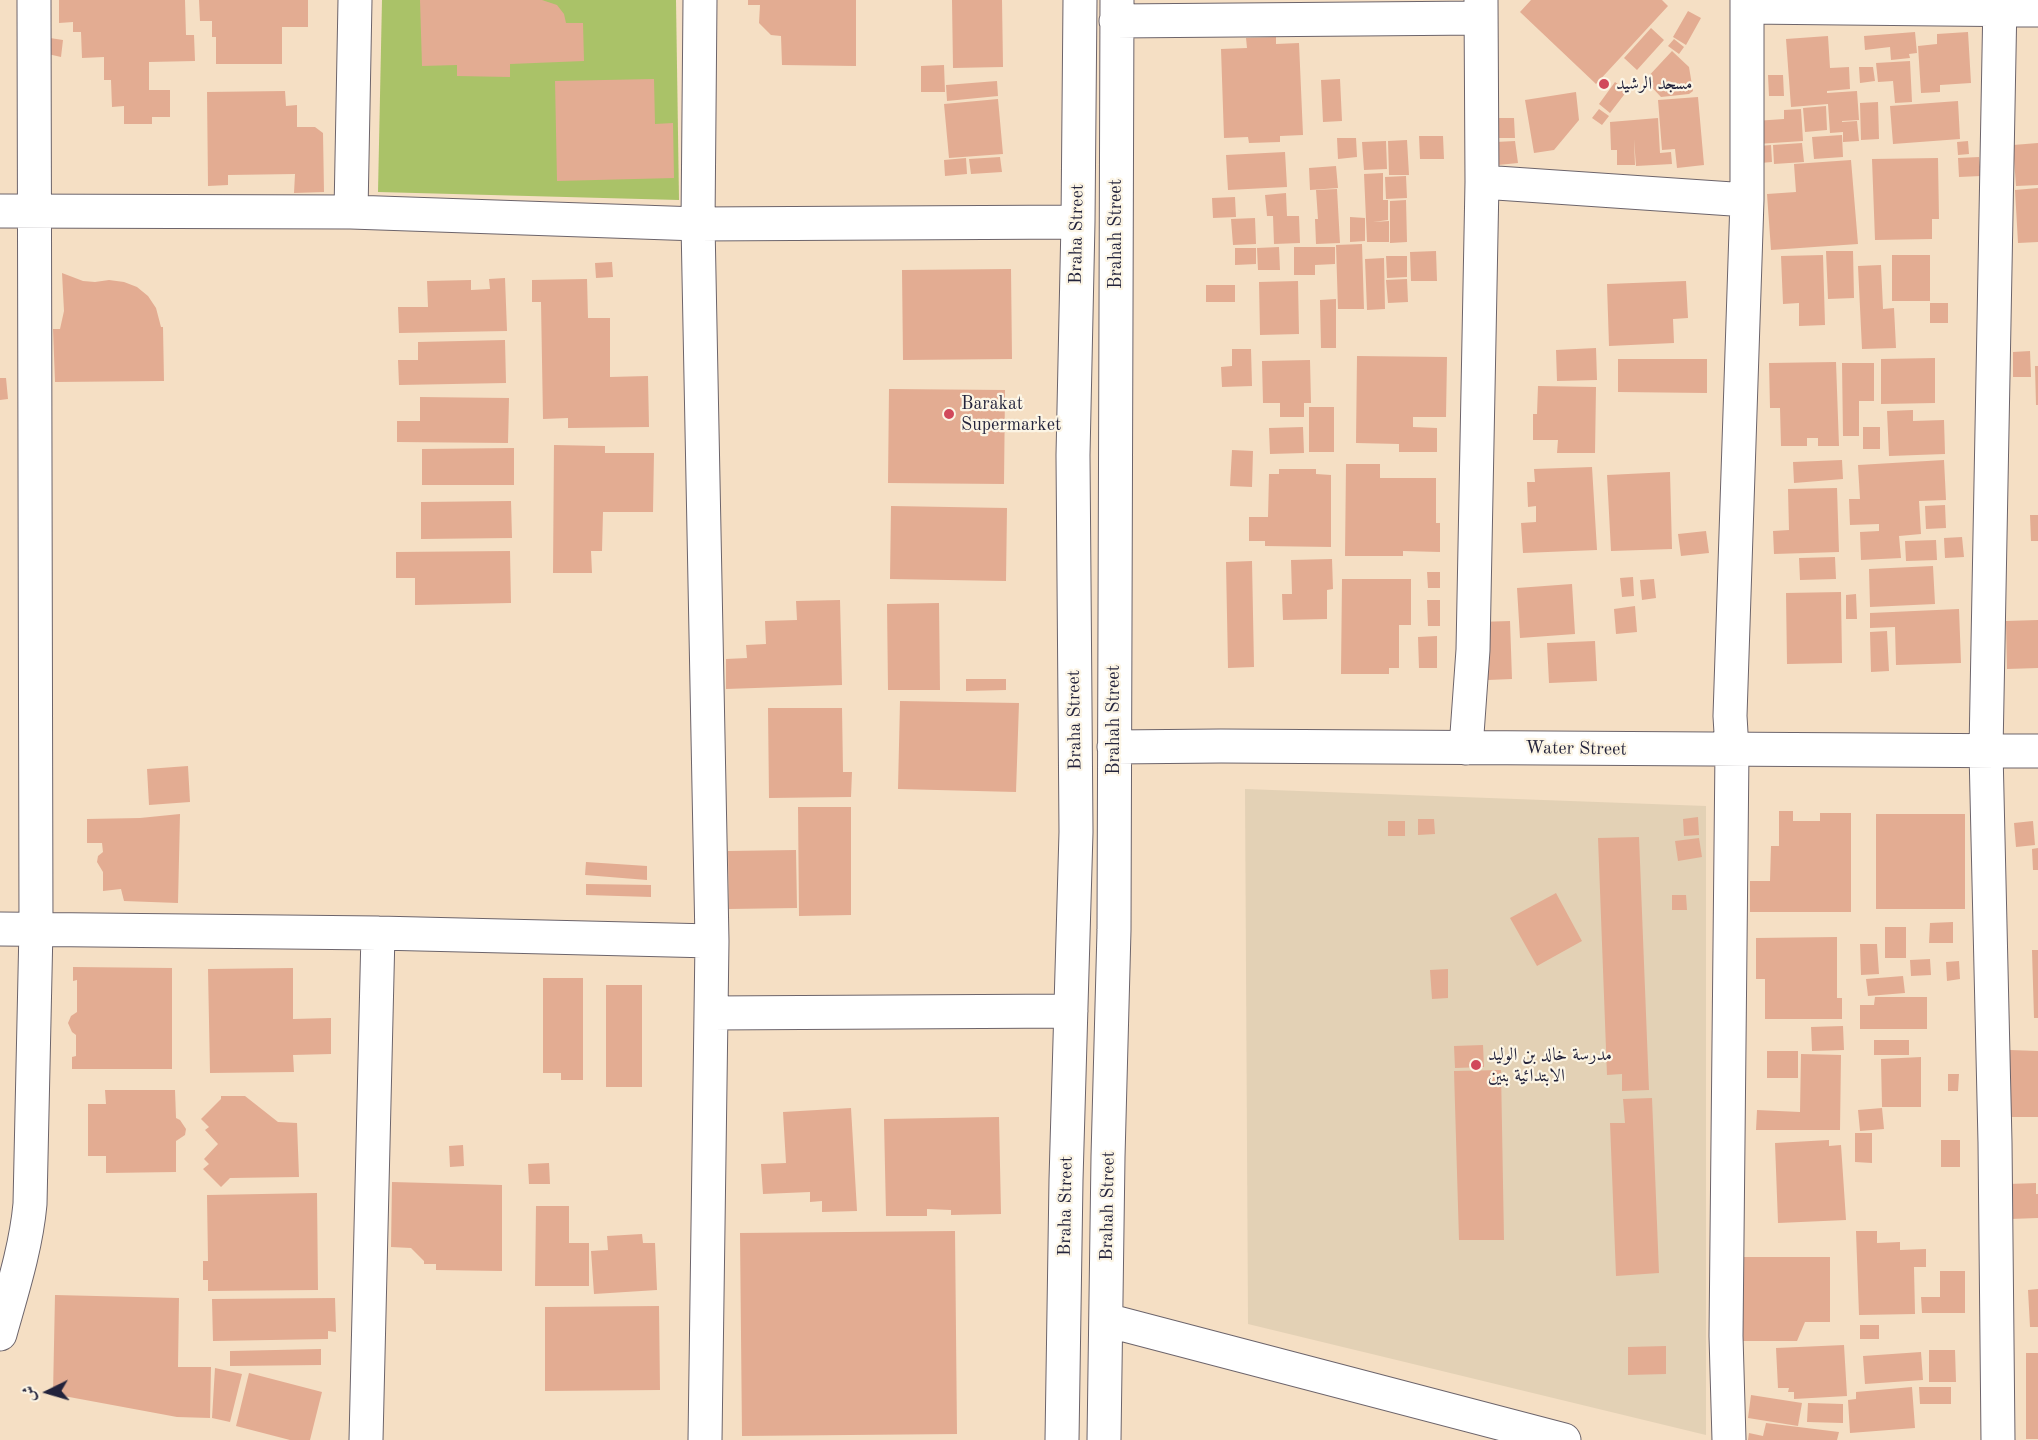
<!DOCTYPE html>
<html>
<head>
<meta charset="utf-8">
<style>
	body { margin:0 }
	#map { position:relative; width:2038px; height:1440px; overflow:hidden; background:#f5dfc4; font-family:"Old Standard TT",Amiri,serif }
	canvas { display:block }
	.north { position:absolute; left:18px; top:1362px; width:60px; height:60px; -webkit-text-stroke:4px #fcf5e5; paint-order:stroke; rotate:265deg; font-size:16px; font-weight:700; line-height:24px; text-align:center; color:#22223b }
	.north::after { content:''; display:block; margin:auto; width:21px; height:27px; background:#22223b; clip-path:polygon(50% 0,100% 100%,50% 72%,0 100%) }
</style>
</head>
<body>
<div id="map">
<canvas width="2038" height="1440"></canvas>
<div class="north">ش</div>
</div>
<script>
const c = document.querySelector('canvas').getContext('2d');
c.lineJoin = 'round';
function fill(path, color) { c.fillStyle = color; c.fill(path, 'evenodd'); }
function strokePath(path, color, width, dash) { c.strokeStyle = color; c.lineWidth = width; c.lineCap = dash ? 'butt' : 'round'; c.setLineDash(dash || []); c.stroke(path); }
function drawText(font, color, halo, rows, align = 'center') {
  c.font = font + ' "Old Standard TT",Amiri,serif'; c.lineWidth = 4.5; c.setLineDash([]); c.textBaseline = 'middle'; c.strokeStyle = halo; c.fillStyle = color; for (const [text, x, y, turn = 0] of rows) {
    c.save(); c.translate(x, y); c.rotate((+turn || 0) * Math.PI / 180); c.textAlign = isNaN(turn) ? turn : align; if (halo) c.strokeText(text, 0, 0); c.fillText(text, 0, 0); c.restore();
  }
}
const built = new Path2D(`
	M1245 789 1706 806V1435L1248 1324Z`);
const green = new Path2D(`
	M382 0H676L679 200 378 192Z`);
const building = new Path2D(`
	M59 0H185L186 35H194L195 61 149 62V90H170V117H152V124H124V106L112 107 111 80H104V57L82 58 81 32H73V22L59 23Z
	M199 0H308V27H282V64H216V37H212V21H200Z
	M420 0H542L557 5 564 14 566 23H583L584 61 510 64V77L457 76V65L422 66Z
	M748 0H856V66L782 65 781 36 771 35 759 23 760 5H748Z
	M952 0H1002L1003 67 953 68Z
	M1531 0H1662L1668 6 1596 84 1520 12Z
	M1688 11 1701 18 1686 45 1673 37Z
	M1651 28 1664 40 1637 70 1624 58Z
	M1915 32 1917 53 1909 54 1910 58 1891 60 1890 47 1865 50 1864 36Z
	M1968 32 1971 83 1940 85V92L1921 93 1918 46 1937 44V34Z
	M1828 36 1830 68 1849 67 1850 89 1827 91V93L1857 91 1859 120 1842 121V122L1857 121 1859 141 1843 142V132L1830 133 1828 104 1791 107 1786 39Z
	M1276 37V44L1299 43 1303 135 1280 136V142L1249 143 1248 137 1224 138 1221 49 1247 48 1246 38Z
	M50 38 63 40 61 57 48 54Z
	M1674 39 1684 47 1679 54 1668 46Z
	M1672 51 1689 67 1693 91 1689 94 1661 97 1645 80Z
	M1910 61 1912 102 1895 103 1893 81 1878 82 1876 63Z
	M944 65 945 92H921V66Z
	M1859 67H1873L1875 81 1860 83Z
	M1768 75H1783L1784 96H1769Z
	M654 79 655 124 673 123 674 178 557 181 555 81Z
	M1340 79 1342 121 1323 122 1321 80Z
	M997 81 998 96 947 101 946 85Z
	M1615 82 1627 91 1610 113 1599 104Z
	M285 91 286 106 297 105V127H315L323 133 324 192 294 193 295 174 228 175V185L208 186 207 92Z
	M1576 92 1579 120 1554 150 1534 153 1525 100Z
	M1698 97 1704 165 1677 168 1675 149 1662 150 1658 100Z
	M998 99 1003 154 949 158 944 104Z
	M1958 101 1960 139 1893 144 1890 106Z
	M1878 102 1879 139 1861 140 1860 103Z
	M1826 106 1827 130 1805 132 1803 108Z
	M1599 109 1609 116 1602 125 1592 118Z
	M1801 109 1803 141 1757 144 1755 121 1784 119V110Z
	M1498 118H1514L1515 138H1498Z
	M1658 118 1660 153 1671 152 1672 164 1636 166 1634 139 1635 165H1617V150H1611L1610 122Z
	M1842 135 1843 157 1814 159 1812 137Z
	M1419 136H1443L1444 159H1420Z
	M1337 138H1356L1357 157 1338 159Z
	M1407 140 1409 175H1389L1388 141Z
	M1386 141 1387 169 1364 170 1362 142Z
	M1515 141 1518 163 1498 165 1496 142Z
	M1968 141 1969 154 1958 155 1957 142Z
	M1802 143 1804 162 1774 164 1773 145Z
	M2038 143V185L2016 186 2013 145Z
	M1771 145 1772 162 1760 163 1759 146Z
	M1285 152 1287 187 1228 190 1226 155Z
	M1000 157 1002 172 971 174 969 159Z
	M1979 157 1981 176 1959 177 1958 158Z
	M966 158 967 174 945 176 944 160Z
	M1938 158 1939 219H1932V239L1875 240 1872 159Z
	M1851 160 1858 244 1771 250 1767 194 1796 192 1794 164Z
	M1336 166 1338 188 1310 190 1309 168Z
	M1383 173V200H1388V220L1373 222 1389 221V242H1367L1364 174Z
	M1406 176 1407 198 1386 199 1385 177Z
	M2038 188V242L2018 243 2015 190Z
	M1337 189 1340 243 1316 244 1315 219H1318L1316 190Z
	M1286 193 1287 216H1299L1300 243 1274 244 1273 216H1267L1265 195Z
	M1235 197 1236 217 1213 218 1212 198Z
	M1406 200 1407 242 1390 243V201Z
	M1350 217 1365 218V241L1350 242Z
	M1255 218 1256 244 1233 245 1231 219Z
	M1362 244 1364 309H1338L1336 245Z
	M1279 247 1280 270H1258L1257 248Z
	M1294 247H1335V264L1315 265V275H1294Z
	M1235 248H1256V264L1235 265Z
	M1436 251 1437 281H1411L1410 252Z
	M1826 251H1853L1854 298 1828 299Z
	M1823 255 1825 325 1799 326V303L1783 304 1781 256Z
	M1892 255H1930V301H1892Z
	M1386 256H1407V277L1387 278Z
	M1384 258 1385 309 1367 310 1365 259Z
	M612 262 613 277 596 278 595 263Z
	M1881 265 1883 309 1894 308 1896 348 1862 349 1858 266Z
	M1011 269 1012 359 903 360 902 270Z
	M62 273 83 281 95 282 109 280 124 282 137 287 148 296 156 308 161 327H163L164 381 55 382 53 329H60L64 311Z
	M505 278 507 331 399 333 398 307H428L427 281 471 280V290L490 289 489 279Z
	M587 279 588 318H610V377L648 376 649 427 568 428V418L543 419 541 302H532V280Z
	M1407 279 1408 302 1388 303 1386 280Z
	M1298 281 1299 334 1260 335 1259 282Z
	M1686 281 1688 318 1673 319 1674 343 1609 346 1607 284Z
	M1206 285H1235V302H1206Z
	M1336 299V348H1321L1320 300Z
	M1930 303H1948V323H1930Z
	M505 340 506 383 399 385 398 360H418V342Z
	M1596 348 1597 380 1557 381 1556 350Z
	M1232 349H1251L1252 386 1222 387 1221 367 1232 366Z
	M2030 351 2031 377H2013V352Z
	M1357 356 1447 357 1446 417H1413V427L1437 428V452H1399V444L1356 443Z
	M1935 358V403L1881 404V359Z
	M1618 359H1707V393L1618 392Z
	M1310 360 1311 403H1304V417H1280V403H1263L1262 361Z
	M1836 362 1839 446H1818V438H1807V446H1781L1780 408H1770L1769 363Z
	M1842 363H1874V401H1859V436H1843Z
	M2035 366H2038V405H2036Z
	M0 378H6L8 399 0 400Z
	M1538 386 1596 387 1595 453H1557L1558 440H1533V414H1537Z
	M889 389 1005 390 1004 484 888 483Z
	M420 397 509 398 508 443 397 442V421H420Z
	M1309 407H1334V452H1309Z
	M1913 410V421L1944 420 1945 454 1889 456 1887 411Z
	M1303 427 1304 453 1270 454 1269 428Z
	M1863 427H1880V449H1863Z
	M554 445 605 446V453H654L653 512H603L602 551H591L592 573H553Z
	M514 448V485H422V449Z
	M1232 450 1253 451 1252 487 1230 486Z
	M1842 460 1843 479 1794 483 1793 462Z
	M1944 460 1946 500 1919 501 1921 534 1899 536 1901 558 1861 560 1860 532 1879 531V524L1850 525 1849 499H1860L1858 465Z
	M1346 464H1380V478H1436V523H1440V552L1403 551V556H1345Z
	M1592 467 1597 550 1523 553 1521 523 1536 522V506L1528 507 1527 482H1535L1534 469Z
	M1279 469H1316V474L1331 475V547L1265 546V541H1249V517H1268L1269 474H1279Z
	M1670 472 1672 549 1611 551 1607 475Z
	M1837 488 1839 552 1774 554 1773 531 1789 530 1788 489Z
	M511 501 512 538 421 539V502Z
	M1945 505 1946 528 1926 529 1925 506Z
	M891 506 1007 508 1006 581 890 579Z
	M2030 515H2038V541H2031Z
	M1706 531 1709 553 1681 556 1678 534Z
	M1962 537 1964 557 1945 558 1944 538Z
	M1936 540 1937 560 1906 561 1905 541Z
	M510 551 511 603 415 605V578H396V552Z
	M1835 557 1836 579 1800 580 1799 558Z
	M1332 559 1333 589 1327 590V619L1283 620 1282 594H1292L1291 560Z
	M1252 561 1254 667 1228 668 1226 562Z
	M1933 566 1935 604 1870 607 1869 569Z
	M1427 572H1440V588H1428Z
	M1633 577 1634 596 1622 597 1620 578Z
	M1342 579H1411V625H1399V668H1389V674H1341Z
	M1654 579 1656 598 1642 600 1640 580Z
	M1572 584 1575 634 1520 638 1517 588Z
	M1841 592 1842 663 1787 664 1786 593Z
	M1856 594 1857 619H1846V595Z
	M840 600 842 685 726 689V659L747 658 746 645 766 644 765 621 797 620 796 601Z
	M1427 600H1440V626H1428Z
	M939 603 940 690H888L887 604Z
	M1635 606 1637 632 1616 634 1614 609Z
	M1959 609 1961 663 1896 665 1895 627 1870 628V613Z
	M2038 620V668L2007 669 2006 621Z
	M1510 621 1512 679 1488 680 1487 658 1478 622Z
	M1887 631 1889 671 1871 672 1870 632Z
	M1437 636V668H1419L1418 637Z
	M1595 641 1597 681 1549 683 1547 643Z
	M966 679H1006V690L966 691Z
	M900 701 1019 703 1016 792 898 789Z
	M768 708H842L843 772H852L851 797 769 798Z
	M188 766 190 802 149 805 147 769Z
	M798 807H851V915L799 916Z
	M1779 811H1793V821H1820V813H1851V912H1750V881H1770L1771 846H1779Z
	M180 814 178 903 124 901 121 889 103 891V872L97 862 98 856 103 852 102 843H87V819L140 818Z
	M1876 814H1965V909H1876Z
	M1698 817 1699 835 1684 836 1683 819Z
	M1418 819H1434L1435 834 1418 835Z
	M1388 821H1405V836H1388Z
	M2033 821 2035 845 2016 847 2014 823Z
	M1639 837 1649 1090 1622 1091V1074L1607 1075 1598 838Z
	M1699 838 1702 857 1678 861 1675 841Z
	M2038 848V870H2033L2032 849Z
	M796 850 797 908 729 909 728 851Z
	M586 862 647 866V880L585 875Z
	M586 884 651 885V897L586 895Z
	M1556 893 1582 941 1537 966 1510 918Z
	M1672 895H1686L1687 910H1672Z
	M1953 922V943H1929L1930 923Z
	M1885 927H1906V958H1885Z
	M1837 937V998H1842V1019H1765V979H1756V938Z
	M1860 944H1877L1879 974 1861 975Z
	M2032 950H2038V1018H2034Z
	M1930 959 1931 975 1911 976 1910 960Z
	M1959 961 1960 979 1947 981 1946 962Z
	M73 967 172 968V1069H72V1057L76 1056V1035L72 1032 68 1023 71 1016 77 1012V980L73 981Z
	M293 968V1019L331 1018V1054L293 1055 294 1072 210 1073 208 969Z
	M1448 969V998L1432 999 1430 970Z
	M1903 976 1905 993 1868 996 1866 979Z
	M543 978H583V1080H561V1073H543Z
	M606 985H642V1087H606Z
	M1875 997H1927V1029H1860V1005H1874Z
	M1843 1026 1844 1050 1812 1051 1811 1027Z
	M1874 1040H1909V1055H1874Z
	M1483 1045 1484 1067 1455 1068 1454 1046Z
	M2010 1050 2038 1051V1117H2010Z
	M1767 1051H1798V1078H1767Z
	M1801 1054 1841 1055 1840 1130H1756L1757 1110 1800 1112Z
	M1921 1057V1107H1882L1881 1059Z
	M1501 1070 1504 1240H1459L1454 1071Z
	M1948 1074H1959L1958 1091H1948Z
	M105 1090H175L176 1118 180 1120 186 1129 185 1135 176 1141V1172L106 1173V1156H88V1104H106Z
	M221 1096H245L278 1122 297 1123 299 1177 230 1178 221 1187 203 1169 209 1164 204 1159 218 1144 205 1130 209 1127 201 1119 221 1099Z
	M1652 1098 1659 1273 1616 1276 1610 1123H1625L1623 1099Z
	M851 1108 857 1211 822 1212V1201L810 1202V1192L763 1194 761 1164 786 1163 783 1112Z
	M1882 1108 1884 1129 1860 1131 1858 1110Z
	M999 1117 1001 1214 951 1215V1210L927 1209V1216H886L884 1119Z
	M1855 1133H1872V1163L1855 1162Z
	M1829 1140V1146L1841 1145 1846 1220 1778 1223 1775 1143Z
	M1941 1140H1960V1167H1941Z
	M463 1145 464 1166 450 1167 449 1146Z
	M549 1163 550 1184H529L528 1164Z
	M392 1182 502 1185V1271L436 1270V1264H424V1261L411 1248 391 1247Z
	M2036 1183V1194H2038V1218L2010 1219 2009 1184Z
	M317 1193 318 1290 208 1291V1280H203V1261H208L207 1195Z
	M536 1206H569V1243H589V1286H535Z
	M955 1231 957 1434 742 1436 740 1233Z
	M1856 1231H1877V1243L1900 1242V1250L1926 1249V1267H1914L1915 1314 1859 1315Z
	M642 1234 643 1243H655L657 1290 594 1294 591 1251 608 1250 607 1236Z
	M1740 1257H1830V1322H1805L1797 1341H1739Z
	M1940 1271H1965V1313H1922L1921 1297H1940Z
	M2038 1289V1327H2030L2028 1290Z
	M55 1295 179 1298 178 1367H211L210 1418 177 1417 53 1394Z
	M335 1298 336 1332 328 1331V1339L213 1341 212 1299Z
	M659 1306 660 1390 545 1391V1307Z
	M1860 1325H1879V1339H1860Z
	M1844 1345 1847 1396 1794 1399V1392H1788L1789 1388H1778L1776 1348Z
	M1666 1346V1374L1628 1375V1347Z
	M321 1349V1365L230 1366V1351Z
	M1929 1350H1955L1956 1382H1929Z
	M1921 1352 1923 1380 1865 1384 1863 1356Z
	M2026 1353H2038V1439H2026Z
	M215 1368 242 1374 230 1422 212 1418Z
	M249 1373 322 1392 310 1440H290L236 1426Z
	M1912 1387 1915 1428 1850 1433 1848 1400 1856 1399V1392Z
	M1919 1387H1951V1404H1920Z
	M1751 1395 1802 1403 1798 1426 1748 1418Z
	M1808 1403 1843 1404V1423L1807 1422Z
	M1766 1423 1839 1432 1837 1440H1748L1749 1433 1763 1436Z`);
const minor = new Path2D(`
	M700 0 698 224 712 941 705 1440
	M1747 7 2038 10
	M1116 21 1481 18
	M1482 182 1747 200
	M0 211 351 212 698 224 1078 222
	M351 212 355 0
	M1114 747 1221 746 2038 751
	M1466 748 1473 650 1482 182 1481 0
	M0 929 378 933 712 941
	M712 1013 1071 1011
	M1106 1320 1564 1440
	M0 1334C12 1291 26 1248 30 1204L36 928 34 0
	M366 1440 378 933
	M1062 1440 1066 1180 1076 832 1073 455 1078 222 1080 0
	M1104 1440 1108 1157 1114 930 1117 0
	M1729 1440 1726 1336 1732 750 1730 716 1747 200V0
	M1998 1440 1995 1142 1986 751 2000 0`);
const markers = [
	[1604,84,6,"#d1495b"],
	[949,414,6,"#d1495b"],
	[1476,1065,6,"#d1495b"]
];
const poiNames = [
	["مسجد الرشيد",1616,84],
	["Barakat",961,404],
	["Supermarket",961,425],
	["مدرسة خالد بن الوليد",1488,1055],
	["الابتدائية بنين",1488,1076]
];
const streetNames = [
	["Braha Street",1077,234,-89],
	["Brahah Street",1116,234,-90],
	["Braha Street",1075,720,-91],
	["Brahah Street",1114,720,-90],
	["Water Street",1576,749,1],
	["Braha Street",1066,1206,-89],
	["Brahah Street",1108,1206,-89]
];
fill(built, '#e3d1b5');
fill(green, '#aac268');
fill(building, '#e3ac92');
strokePath(minor, '#6c646b', 35);
strokePath(minor, '#fff', 33);
for (const [x, y, r, color] of markers) { const dot = new Path2D(); dot.arc(x, y, r, 0, 2 * Math.PI); c.fillStyle = color; c.fill(dot); strokePath(dot, '#fcf5e5', 2); }
drawText('18px', '#22223b', '#fcf5e5', poiNames, 'left');
drawText('18px', '#22223b', '#fcf5e5', streetNames);
</script>
</body>
</html>
